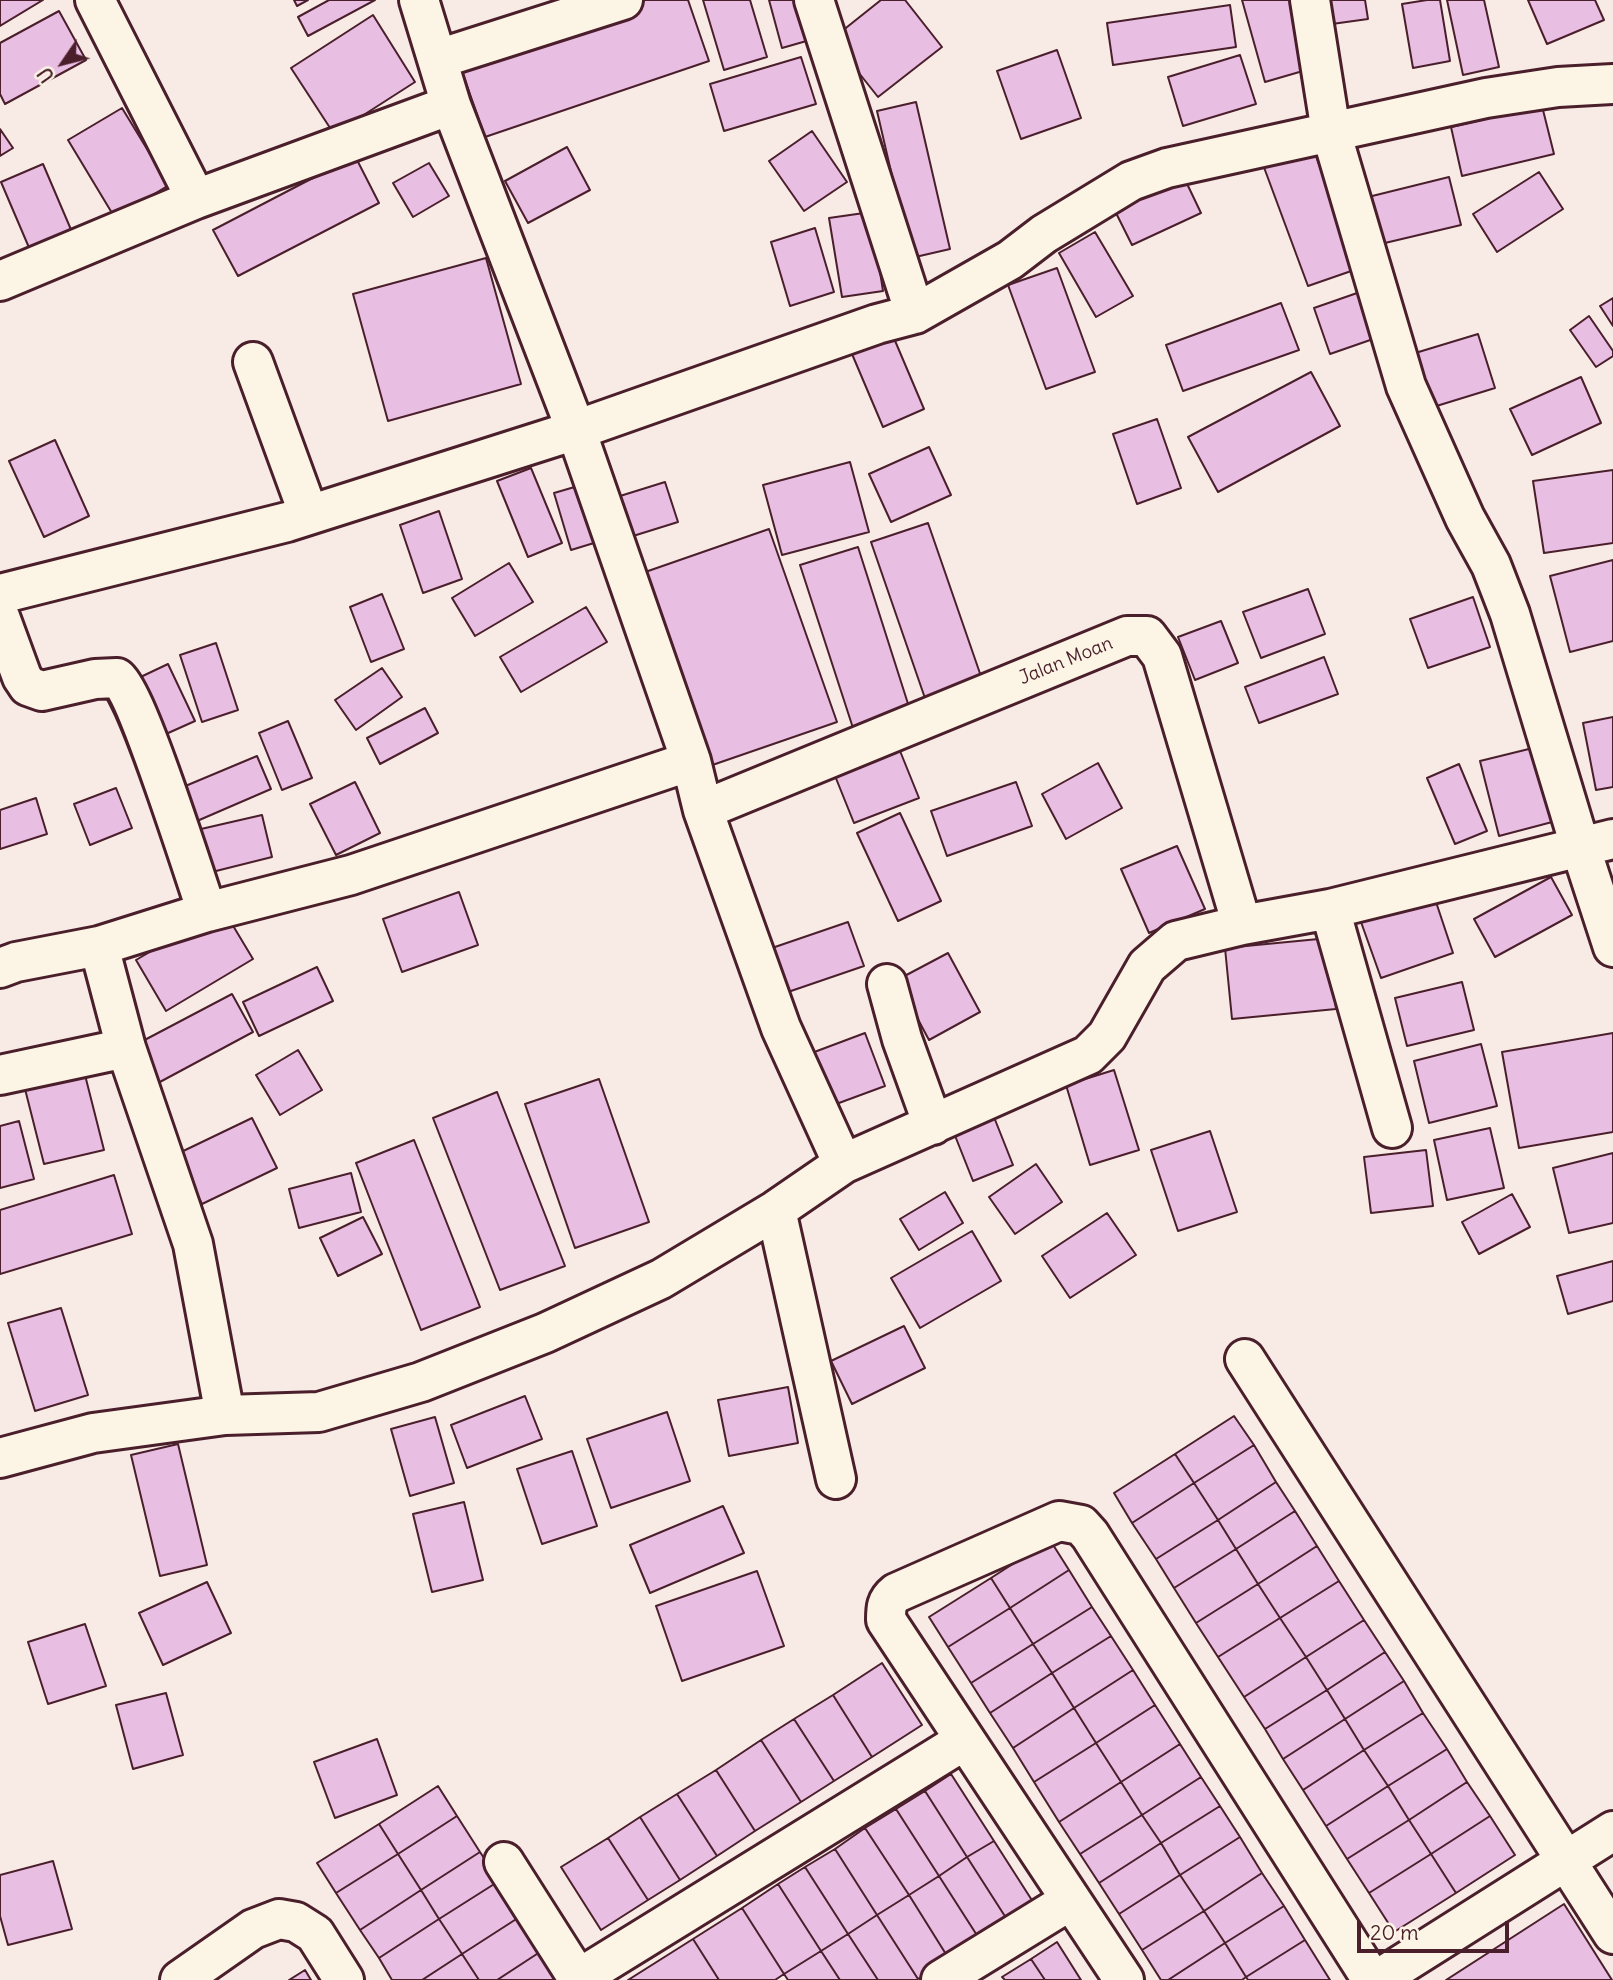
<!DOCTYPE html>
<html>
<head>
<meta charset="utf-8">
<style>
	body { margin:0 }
	#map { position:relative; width:1613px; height:1980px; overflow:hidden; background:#f8eae5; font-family:Delius,sans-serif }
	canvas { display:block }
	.north { position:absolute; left:28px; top:28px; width:70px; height:70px; -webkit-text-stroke:5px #fcf5e5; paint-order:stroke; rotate:235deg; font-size:19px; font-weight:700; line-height:28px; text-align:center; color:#4a1f2b }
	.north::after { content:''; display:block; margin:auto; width:24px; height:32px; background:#4a1f2b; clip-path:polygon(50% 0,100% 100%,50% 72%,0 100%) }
	.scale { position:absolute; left:1357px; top:1921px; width:152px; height:32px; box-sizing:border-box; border:4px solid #4a1f2b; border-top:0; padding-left:9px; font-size:21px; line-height:24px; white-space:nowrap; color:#4a1f2b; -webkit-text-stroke:5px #fcf5e5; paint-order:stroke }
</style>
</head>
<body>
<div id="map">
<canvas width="1613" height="1980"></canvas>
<div class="north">U</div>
<div class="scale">20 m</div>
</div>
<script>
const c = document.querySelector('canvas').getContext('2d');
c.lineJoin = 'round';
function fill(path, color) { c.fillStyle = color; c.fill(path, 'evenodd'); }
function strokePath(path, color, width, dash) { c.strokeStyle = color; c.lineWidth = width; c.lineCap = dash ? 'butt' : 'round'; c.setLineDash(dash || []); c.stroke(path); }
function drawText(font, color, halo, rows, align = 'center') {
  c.font = font + ' Delius,sans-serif'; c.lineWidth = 6; c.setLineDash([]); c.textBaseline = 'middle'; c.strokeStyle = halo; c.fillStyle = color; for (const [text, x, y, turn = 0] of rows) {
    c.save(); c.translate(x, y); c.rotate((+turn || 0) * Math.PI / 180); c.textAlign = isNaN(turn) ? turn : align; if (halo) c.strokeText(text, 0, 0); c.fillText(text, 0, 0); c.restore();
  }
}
const building = new Path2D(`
	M0 0H43L0 26Z
	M294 0H308L297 6Z
	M329 0H375L308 36 298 17Z
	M634 0H688L709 61 485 137 458 60Z
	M703 0H750L767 57 724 70Z
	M769 0H799L810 40 782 48Z
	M881 0H905L942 47 878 97 832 39Z
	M1242 0H1301L1320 66 1265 82Z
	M1329 0H1365L1368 19 1332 24Z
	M1427 0H1440L1450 61 1413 68 1402 4Z
	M1447 0H1484L1499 67 1463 75Z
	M1528 0H1595L1604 20 1547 44Z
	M1230 5 1236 47 1113 65 1107 23Z
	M59 11 86 60 5 104 0 94V43Z
	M373 15 415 82 334 134 291 68Z
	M1057 50 1081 118 1021 139 997 71Z
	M1240 55 1256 104 1183 126 1168 77Z
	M801 57 816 104 724 131 710 84Z
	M916 102 950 249 911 258 877 111Z
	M1542 106 1554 154 1462 176 1451 127Z
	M122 108 169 185 115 218 68 140Z
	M0 129 13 148 0 156Z
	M812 131 847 182 804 211 769 161Z
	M1312 145 1357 269 1308 286 1262 162Z
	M567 147 590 190 528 223 505 181Z
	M355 156 379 203 238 276 213 230Z
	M429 163 449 196 413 217 393 183Z
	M43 164 78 246 36 264 1 182Z
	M1179 167 1201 213 1132 245 1110 201Z
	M1539 172 1563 209 1497 252 1473 214Z
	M1449 177 1461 225 1368 247 1356 200Z
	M871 212 883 291 842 297 829 218Z
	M815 228 834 292 790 306 771 242Z
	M1095 232 1133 296 1096 317 1059 253Z
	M486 258 521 384 388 421 353 294Z
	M1057 268 1095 372 1046 389 1008 285Z
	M1360 292 1376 338 1330 354 1314 308Z
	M1613 298V326L1600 306Z
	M1281 303 1299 350 1183 391 1166 345Z
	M1589 316 1613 351V356L1596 367 1570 330Z
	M1478 334 1495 388 1430 408 1412 354Z
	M893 336 924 409 883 427 852 354Z
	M1311 372 1340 426 1218 492 1188 437Z
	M1581 377 1601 423 1532 455 1510 409Z
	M1157 419 1181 488 1137 504 1113 434Z
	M55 440 89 516 44 537 9 461Z
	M929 447 951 495 891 522 869 474Z
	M850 462 869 532 782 555 763 485Z
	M531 468 562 543 528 557 497 481Z
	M1613 470V543L1544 553 1533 481Z
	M665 482 678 522 617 541 604 501Z
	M578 486 594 543 571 550 554 493Z
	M439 511 462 579 423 593 400 525Z
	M928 523 984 685 927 704 871 542Z
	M769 529 837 722 695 771 628 578Z
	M858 547 910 710 853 728 800 565Z
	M1613 560V641L1570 652 1550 576Z
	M509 563 533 602 475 636 452 598Z
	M1308 589 1325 634 1261 658 1243 612Z
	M382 594 404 649 371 662 350 607Z
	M1473 597 1490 647 1428 668 1410 619Z
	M586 607 607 642 521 692 500 657Z
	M1221 621 1238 663 1195 680 1178 637Z
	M216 643 238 710 202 722 180 655Z
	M1324 657 1338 694 1259 723 1245 687Z
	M168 664 195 721 157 738 130 682Z
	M382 668 402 697 356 730 335 700Z
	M425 708 438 733 380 764 367 738Z
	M1613 717V787L1596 790 1583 723Z
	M288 721 312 778 282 790 259 733Z
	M896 741 919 798 854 823 831 766Z
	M1537 747 1556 821 1499 836 1480 761Z
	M257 756 271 789 197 821 183 787Z
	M1098 763 1122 808 1066 839 1042 794Z
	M1459 764 1487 831 1455 844 1427 778Z
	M355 782 380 833 336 855 310 804Z
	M1016 782 1032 826 947 856 931 811Z
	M116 788 132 828 90 845 74 804Z
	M36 798 47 834 0 849V810Z
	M900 813 941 901 898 921 857 833Z
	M262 815 272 857 212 872 201 829Z
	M1177 846 1205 909 1149 933 1121 869Z
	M1551 877 1572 915 1495 957 1474 919Z
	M459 892 478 945 402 972 383 919Z
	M1434 896 1453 953 1381 978 1361 922Z
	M223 909 253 959 166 1011 136 960Z
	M848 922 864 966 788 992 772 948Z
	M1329 938 1336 1009 1232 1019 1225 948Z
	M948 953 980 1012 929 1040 897 980Z
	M317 967 333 1001 259 1036 243 1002Z
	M1462 982 1474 1030 1407 1046 1395 998Z
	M232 994 253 1032 158 1083 137 1044Z
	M865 1033 885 1086 820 1110 801 1057Z
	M1613 1033V1132L1519 1148 1502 1052Z
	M1481 1044 1497 1106 1429 1123 1414 1061Z
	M298 1050 322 1090 280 1115 256 1075Z
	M1114 1070 1139 1150 1090 1165 1066 1085Z
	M85 1075 104 1150 44 1164 25 1089Z
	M599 1079 649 1222 575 1248 525 1104Z
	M497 1092 565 1266 500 1290 433 1118Z
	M988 1102 1013 1165 973 1181 948 1118Z
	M252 1118 277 1168 202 1204 177 1154Z
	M19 1121 34 1179 0 1188V1126Z
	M1490 1128 1504 1188 1447 1200 1434 1140Z
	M1210 1131 1237 1212 1178 1231 1151 1150Z
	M414 1140 480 1307 421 1330 356 1163Z
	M1426 1150 1433 1206 1371 1213 1364 1157Z
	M1613 1153V1223L1569 1233 1553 1168Z
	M1036 1164 1062 1202 1015 1234 989 1197Z
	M351 1173 361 1212 299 1228 289 1189Z
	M114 1175 132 1234 0 1274V1210Z
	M945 1192 963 1223 919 1250 900 1219Z
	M1512 1194 1530 1227 1479 1254 1462 1222Z
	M1107 1213 1136 1255 1070 1298 1042 1256Z
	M363 1217 382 1254 338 1276 320 1238Z
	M972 1231 1001 1281 920 1328 891 1278Z
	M1613 1261V1301L1568 1314 1557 1276Z
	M61 1308 88 1395 35 1411 8 1323Z
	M904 1326 925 1368 852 1404 831 1361Z
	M788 1387 798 1443 729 1456 718 1400Z
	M525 1396 542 1439 467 1468 451 1425Z
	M667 1412 690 1481 611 1508 587 1439Z
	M1234 1416 1254 1445 1194 1483 1175 1454Z
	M435 1417 454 1483 410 1496 391 1429Z
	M178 1444 207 1565 160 1576 131 1455Z
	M1254 1445 1276 1482 1218 1520 1194 1483Z
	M572 1451 597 1526 542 1544 517 1469Z
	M1175 1454 1194 1483 1132 1523 1114 1493Z
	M1276 1482 1295 1511 1236 1549 1218 1520Z
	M1194 1483 1218 1520 1156 1559 1132 1523Z
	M464 1502 483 1580 432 1592 413 1514Z
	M723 1506 744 1553 650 1593 630 1545Z
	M1295 1511 1317 1546 1258 1584 1236 1549Z
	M1218 1520 1236 1549 1174 1588 1156 1559Z
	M1050 1540 1069 1570 1010 1608 991 1578Z
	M1317 1546 1339 1581 1280 1618 1258 1584Z
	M1236 1549 1258 1584 1196 1623 1174 1588Z
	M1069 1570 1092 1607 1033 1644 1010 1608Z
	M757 1571 784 1646 682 1681 656 1606Z
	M991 1578 1010 1608 948 1647 929 1617Z
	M1339 1581 1364 1620 1306 1657 1280 1618Z
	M207 1582 231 1633 163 1665 139 1613Z
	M1258 1584 1280 1618 1218 1657 1196 1623Z
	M1092 1607 1111 1636 1052 1673 1033 1644Z
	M1010 1608 1033 1644 971 1683 948 1647Z
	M1280 1618 1306 1657 1244 1697 1218 1657Z
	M1364 1620 1385 1652 1327 1690 1306 1657Z
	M85 1624 106 1686 48 1704 28 1642Z
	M1111 1636 1133 1670 1074 1708 1052 1673Z
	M1033 1644 1052 1673 990 1713 971 1683Z
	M1385 1652 1404 1681 1345 1719 1327 1690Z
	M1306 1657 1327 1690 1265 1729 1244 1697Z
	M882 1663 922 1725 872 1757 833 1695Z
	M1133 1670 1155 1705 1096 1743 1074 1708Z
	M1052 1673 1074 1708 1013 1748 990 1713Z
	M1404 1681 1423 1713 1364 1750 1345 1719Z
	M1327 1690 1345 1719 1283 1759 1265 1729Z
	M166 1693 183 1755 133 1769 116 1705Z
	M833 1695 872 1757 834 1781 794 1719Z
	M1155 1705 1180 1744 1121 1782 1096 1743Z
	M1074 1708 1096 1743 1034 1782 1013 1748Z
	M1423 1713 1447 1749 1388 1786 1364 1750Z
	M794 1719 834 1781 801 1802 761 1740Z
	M1345 1719 1364 1750 1303 1790 1283 1759Z
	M377 1739 397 1795 335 1818 314 1762Z
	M761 1740 801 1802 755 1831 716 1770Z
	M1096 1743 1121 1782 1059 1822 1034 1782Z
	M1180 1744 1201 1777 1142 1815 1121 1782Z
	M1447 1749 1467 1782 1409 1820 1388 1786Z
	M1364 1750 1388 1786 1326 1826 1303 1790Z
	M716 1770 755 1831 717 1856 677 1794Z
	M951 1774 994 1841 967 1857 925 1791Z
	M1201 1777 1220 1806 1161 1843 1142 1815Z
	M1121 1782 1142 1815 1080 1854 1059 1822Z
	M1467 1782 1490 1816 1431 1854 1409 1820Z
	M438 1786 457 1816 398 1854 379 1824Z
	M1388 1786 1409 1820 1347 1859 1326 1826Z
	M925 1791 967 1857 939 1876 896 1809Z
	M677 1794 717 1856 680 1880 640 1817Z
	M1220 1806 1240 1837 1180 1875 1161 1843Z
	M896 1809 939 1876 909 1895 865 1828Z
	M1142 1815 1161 1843 1099 1883 1080 1854Z
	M457 1816 480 1852 421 1890 398 1854Z
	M1490 1816 1515 1855 1456 1893 1431 1854Z
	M640 1817 680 1880 648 1900 608 1838Z
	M1409 1820 1431 1854 1369 1893 1347 1859Z
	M379 1824 398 1854 336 1893 317 1863Z
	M865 1828 909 1895 877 1915 835 1849Z
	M1240 1837 1262 1873 1204 1911 1180 1875Z
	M608 1838 648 1900 601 1930 561 1867Z
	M994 1841 1035 1905 1008 1921 967 1857Z
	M1161 1843 1180 1875 1119 1914 1099 1883Z
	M835 1849 877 1915 848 1934 805 1867Z
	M480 1852 499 1881 439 1919 421 1890Z
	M398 1854 421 1890 360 1930 336 1893Z
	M1431 1854 1456 1893 1394 1932 1369 1893Z
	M967 1857 1008 1921 980 1940 939 1876Z
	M53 1861 72 1929 8 1945 0 1916V1875Z
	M805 1867 848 1934 821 1951 778 1884Z
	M1262 1873 1284 1906 1225 1943 1204 1911Z
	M1180 1875 1204 1911 1142 1950 1119 1914Z
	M939 1876 980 1940 949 1959 909 1895Z
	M499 1881 521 1916 462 1954 439 1919Z
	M778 1884 821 1951 784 1974 742 1908Z
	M421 1890 439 1919 379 1958 360 1930Z
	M909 1895 949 1959 918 1979 877 1915Z
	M1564 1904 1612 1980H1446Z
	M1284 1906 1305 1940 1246 1977 1225 1943Z
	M742 1908 784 1974 775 1980H719L693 1939Z
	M1204 1911 1225 1943 1168 1980H1161L1142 1950Z
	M877 1915 918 1979 917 1980H878L848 1934Z
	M521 1916 543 1950 497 1980H479L462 1954Z
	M439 1919 462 1954 422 1980H392L379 1958Z
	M848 1934 878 1980H840L821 1951Z
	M693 1939 719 1980H628Z
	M1305 1940 1330 1980H1248L1246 1977Z
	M1057 1942 1081 1980H1045L1031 1959Z
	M1225 1943 1246 1977 1242 1980H1168Z
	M543 1950 562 1980H497Z
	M821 1951 840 1980H788L784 1974Z
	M462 1954 479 1980H422Z
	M1031 1959 1045 1980H1005L1002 1977Z
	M305 1970 311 1980H289Z`);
const minor = new Path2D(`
	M95 0 196 199
	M419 0 451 105 576 430 691 761 703 810 781 1028 843 1164
	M814 0 915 314
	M1310 0 1331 132 1406 386 1465 518 1491 565 1510 614 1580 846 1613 947
	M438 59 623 0
	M0 281 196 199 451 105
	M253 362 309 515
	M0 594 287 522 576 430 877 324 915 314 1010 260 1044 234 1131 181 1167 168 1486 98 1558 87 1613 84
	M0 617 22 677 28 686 42 691 95 679 117 678C137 692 195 877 207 912
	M703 810 1127 636H1147L1162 656 1242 925
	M1330 909 1392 1128
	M0 968 16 962 99 946
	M887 984 902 1039 933 1125
	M0 1075 126 1048
	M776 1210 836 1479
	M1245 1359 1613 1934
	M225 1415 193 1244 126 1048 99 946 207 912 351 875 691 761
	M0 1458 93 1433 225 1415 319 1412 421 1382 545 1333 661 1279 776 1210 843 1164 1088 1055 1107 1036 1147 966 1176 941 1242 925 1330 909 1613 839
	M504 1862 579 1980
	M578 1979 965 1740
	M180 1980 253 1929 279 1919 296 1922 315 1934 344 1980
	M941 1980 1071 1900
	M1124 1980 886 1620C886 1608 886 1601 896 1593L1059 1521 1081 1525 1090 1535 1372 1980
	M1377 1980 1613 1831`);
const streetNames = [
	["Jalan Moan",1066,661,-22]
];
fill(building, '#e9bee3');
strokePath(building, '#4a1f2b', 2);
strokePath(minor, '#4a1f2b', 44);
strokePath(minor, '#fcf5e5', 38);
drawText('19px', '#4a1f2b', '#fcf5e5', streetNames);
</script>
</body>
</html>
